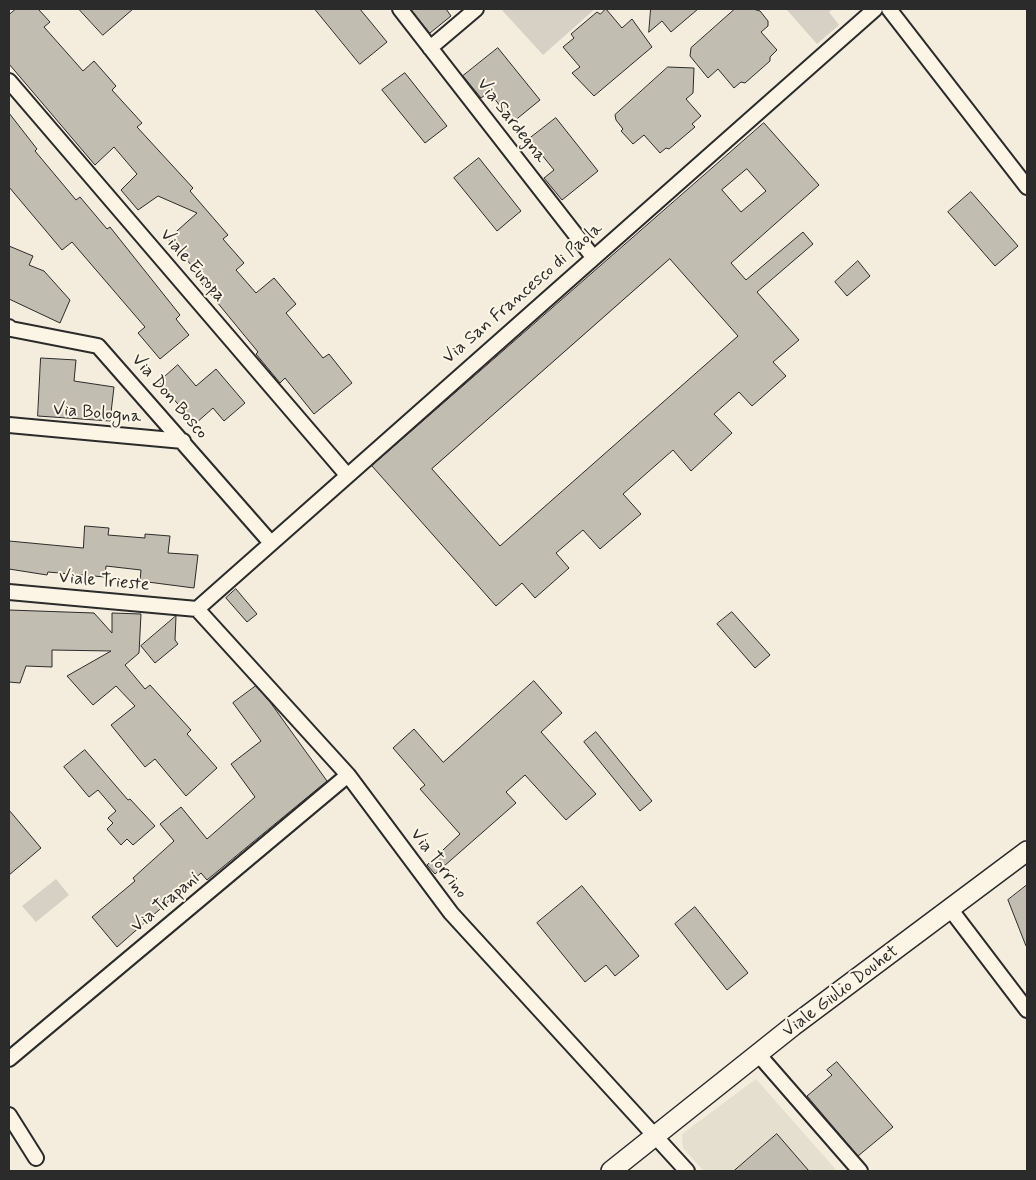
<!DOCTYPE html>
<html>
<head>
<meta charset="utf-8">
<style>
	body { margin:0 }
	#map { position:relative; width:1036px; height:1180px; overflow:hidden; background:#f4edde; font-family:Mynerve,sans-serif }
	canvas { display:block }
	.frame { position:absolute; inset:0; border:10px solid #2b2b2b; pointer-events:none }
</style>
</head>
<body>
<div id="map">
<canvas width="1036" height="1180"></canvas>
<div class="frame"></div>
</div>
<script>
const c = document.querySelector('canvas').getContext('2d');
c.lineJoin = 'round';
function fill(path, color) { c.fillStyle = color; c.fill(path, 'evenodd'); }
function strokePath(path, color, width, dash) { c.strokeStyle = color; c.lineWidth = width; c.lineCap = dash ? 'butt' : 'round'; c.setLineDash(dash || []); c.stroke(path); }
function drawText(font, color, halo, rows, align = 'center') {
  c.font = font + ' Mynerve,sans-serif'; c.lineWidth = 4; c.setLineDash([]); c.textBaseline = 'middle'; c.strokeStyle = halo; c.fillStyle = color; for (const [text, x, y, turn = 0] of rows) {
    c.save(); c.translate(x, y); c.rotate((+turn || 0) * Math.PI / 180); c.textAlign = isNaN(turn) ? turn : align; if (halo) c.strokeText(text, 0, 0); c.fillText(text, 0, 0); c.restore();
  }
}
const built = new Path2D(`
	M756 1079 837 1171H704L683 1148 682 1134Z`);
const green = new Path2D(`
	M501 9H595L543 55Z
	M786 9H833L829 12 839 25 817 44Z
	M56 879 69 895 36 922 22 906Z`);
const building = new Path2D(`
	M16 9H38L50 22 44 27 83 71 94 61 116 86 112 90 142 123 137 127 193 188 190 191 228 235 223 239 244 263 236 270 256 293 274 278 296 304 286 313 323 358 329 354 352 383 314 414 285 378 280 383 256 354 258 352 198 279 201 276 168 239 197 213 158 196 138 210 121 190 137 174 114 147 95 165 9 64V15Z
	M79 9H133L103 35Z
	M315 9H360L387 42 360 64Z
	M411 9H446L451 16 430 33Z
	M606 9 622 28 632 19 652 47 594 96 572 73 580 67 563 47 574 38 571 34 597 12 600 14Z
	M651 9H698L671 32 662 21 649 32Z
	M735 9H753L760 11 768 21V26L761 32 777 50 770 57V61L745 83 741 82 734 88 718 69 708 78 690 56 691 48Z
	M498 48 540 100 513 122 489 92 481 98 463 76Z
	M668 67 694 68 693 93 686 99 701 116 692 124 695 127 669 149 666 148 660 153 644 135 633 144 621 131 623 129 616 120 615 115Z
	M405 73 447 126 425 143 382 90Z
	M9 113 37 149 35 151 76 200 80 197 107 229 110 227 180 315 176 319 189 335 160 359 138 333 145 327 72 242 62 250 9 187Z
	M556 118 598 171 562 200 544 178 554 170 529 139Z
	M764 123 819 185 731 263 746 280 803 232 813 244 757 292 799 340 773 362 786 376 752 406 739 392 714 414 732 433 691 471 673 450 623 494 641 514 600 549 583 530 556 553 569 568 535 598 522 583 496 606 372 466ZM747 169 766 191 741 212 722 190ZM670 259 738 336 500 546 432 469Z
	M479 158 521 211 497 231 454 178Z
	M971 192 1018 246 995 266 948 212Z
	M9 246 33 256 29 265 44 271 70 300 60 323 9 299Z
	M858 261 870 276 847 296 835 282Z
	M41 358 76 360 74 381 114 387 110 421 38 416Z
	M178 365 196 386 216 369 245 403 224 421 213 408 195 424 159 382Z
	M85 526 109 528 108 535 145 538V534L170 536 168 553 198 555 194 588 140 581 141 570 106 566 105 577 48 572 47 575 9 569V541L83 548Z
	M236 589 257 614 247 622 226 598Z
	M9 610 94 613 112 633V613L141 614 139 653 125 665 145 689 150 685 191 730 187 734 217 768 186 796 155 759 145 767 111 725 135 706 116 686 93 705 67 676 111 651 52 650V667L26 666 20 683 9 682Z
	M732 612 770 655 755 668 717 624Z
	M176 616 175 640 178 644 155 663 141 646Z
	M534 681 562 713 541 732 596 794 566 820 525 775 506 792 516 803 435 874 427 865 460 834 420 789 425 785 393 748 414 729 443 762Z
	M256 686 270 702 327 781 207 880 201 873 117 947 92 917 135 881 133 878 174 841 160 824 181 807 207 839 255 797 231 764 261 741 233 703Z
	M596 732 652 801 640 811 584 742Z
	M85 750 128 800 130 799 155 826 133 845 127 839 121 845 107 829 113 823 108 818 116 811 98 790 89 797 64 767Z
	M9 810 41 848 9 875Z
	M1027 885V946H1026L1008 900Z
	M582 886 639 956 615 976 606 965 585 982 537 923Z
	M695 907 748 973 727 990 675 924Z
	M837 1062 893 1127 858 1156 807 1096 832 1075 827 1070Z
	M777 1134 809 1171H734Z`);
const minor = new Path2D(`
	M400 9 593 257
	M889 9 1027 187
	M430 48 476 9
	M9 81 347 475
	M9 327 11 329 98 346 271 543
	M9 425 183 441
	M9 592 197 609
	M197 609 875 9
	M197 609 348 775 451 913 687 1171
	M951 910 1027 1010
	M758 1054 860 1171
	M9 1059 348 775
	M9 1115 36 1158`);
const secondary = new Path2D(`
	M611 1171 793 1026 1027 851`);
const streetNames = [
	["Via Sardegna",511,121,52],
	["Viale Europa",192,266,49],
	["Via San Francesco di Paola",523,294,-41],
	["Via Don Bosco",169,397,49],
	["Via Bologna",97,414,5],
	["Viale Trieste",104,582,5],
	["Via Torrino",438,864,53],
	["Via Trapani",166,903,-40],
	["Viale Giulio Douhet",841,992,-37]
];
fill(built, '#e5dfd0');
fill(green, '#d6d1c4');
fill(building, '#c2bdb1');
strokePath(building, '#2b2b2b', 1);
strokePath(minor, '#2b2b2b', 18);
strokePath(secondary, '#2b2b2b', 22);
strokePath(minor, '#fcf5e5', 14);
strokePath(secondary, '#fcf5e5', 19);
drawText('18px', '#2b2b2b', '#fcf5e5', streetNames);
</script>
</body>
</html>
